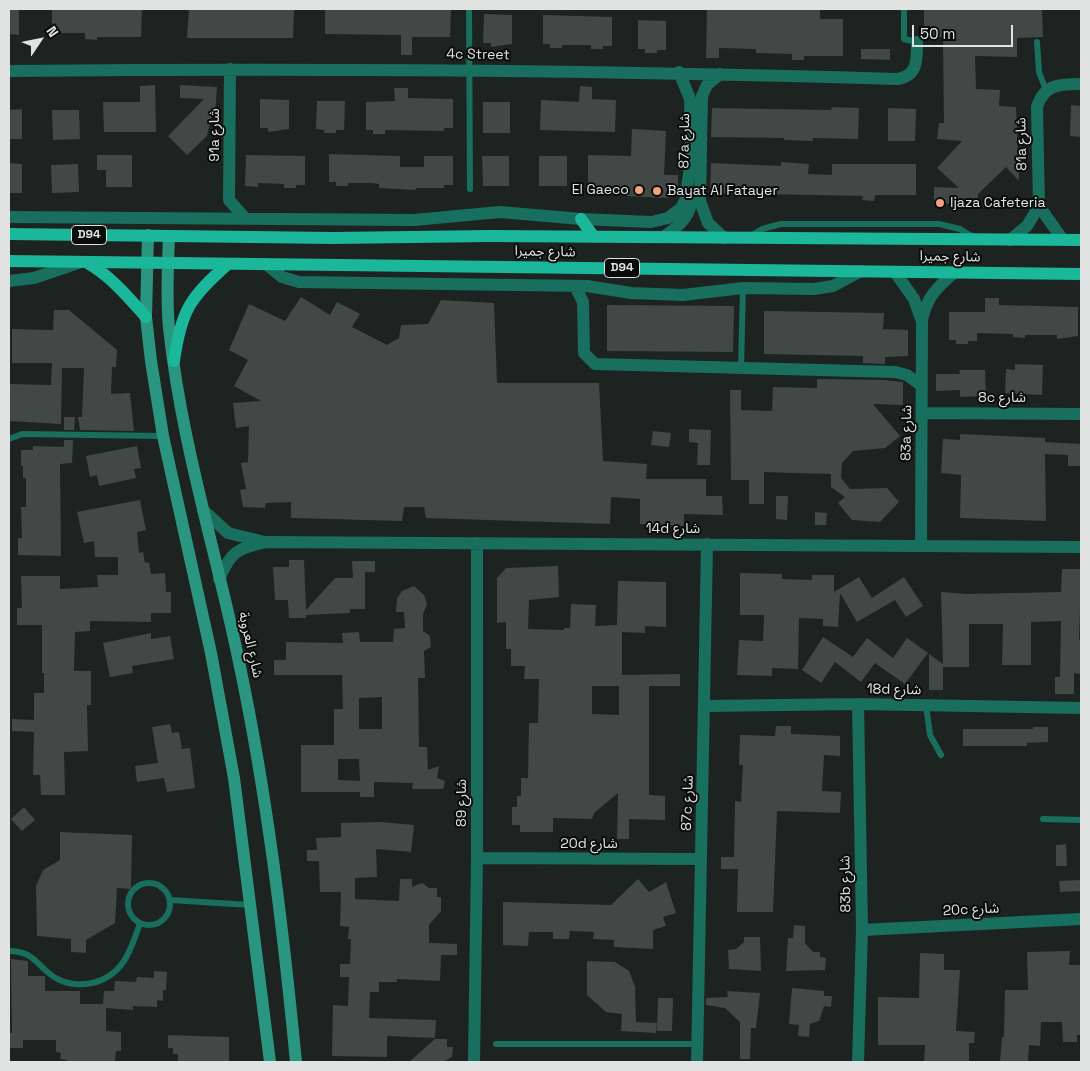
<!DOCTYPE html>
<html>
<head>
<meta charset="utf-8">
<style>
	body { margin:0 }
	#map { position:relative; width:1090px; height:1071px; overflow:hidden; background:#1d2321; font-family:"Space Grotesk",sans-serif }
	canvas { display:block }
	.frame { position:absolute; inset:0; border:10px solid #e0e3e2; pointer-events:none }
	.north { position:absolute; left:15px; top:15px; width:50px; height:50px; -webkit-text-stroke:4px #090c0b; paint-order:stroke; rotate:56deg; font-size:14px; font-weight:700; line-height:20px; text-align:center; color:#e0e3e2 }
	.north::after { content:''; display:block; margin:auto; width:18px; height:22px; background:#e0e3e2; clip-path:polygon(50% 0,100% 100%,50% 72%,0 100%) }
	.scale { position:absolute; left:912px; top:25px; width:101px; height:22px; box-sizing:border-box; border:2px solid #e0e3e2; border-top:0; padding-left:6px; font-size:15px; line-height:18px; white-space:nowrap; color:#e0e3e2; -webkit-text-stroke:4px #090c0b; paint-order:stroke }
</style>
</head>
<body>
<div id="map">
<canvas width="1090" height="1071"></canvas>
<div class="frame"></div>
<div class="north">N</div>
<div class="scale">50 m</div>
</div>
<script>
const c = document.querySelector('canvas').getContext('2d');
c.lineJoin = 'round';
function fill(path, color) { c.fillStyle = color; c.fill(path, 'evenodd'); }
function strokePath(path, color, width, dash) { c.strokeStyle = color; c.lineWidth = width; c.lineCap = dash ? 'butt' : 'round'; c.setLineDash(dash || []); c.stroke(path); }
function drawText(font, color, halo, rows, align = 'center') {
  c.font = font + ' "Space Grotesk","Noto Sans Arabic",sans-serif'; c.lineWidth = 4; c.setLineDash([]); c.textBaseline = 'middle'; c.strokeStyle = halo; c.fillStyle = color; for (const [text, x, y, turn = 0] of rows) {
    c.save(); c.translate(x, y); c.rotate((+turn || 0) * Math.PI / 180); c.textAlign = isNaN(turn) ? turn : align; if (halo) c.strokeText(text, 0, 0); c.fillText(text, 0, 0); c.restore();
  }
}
const building = new Path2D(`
	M9 9H19V35L9 34Z
	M52 9H142L141 37H97V40L85 39V33H52Z
	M189 9 294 10 293 38H187Z
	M325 9H451L450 37H412V55H401V35L325 34Z
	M707 9H820V19H843V56H804V60H792V54L756 53V49L719 48V58H706Z
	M924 9H1042L1043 37 1017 38V57L975 56 976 89 1000 90 999 106 1016 107 1019 181 1006 167 978 194V203L934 204V187L959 188 937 168 962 141 937 139 939 123H944L943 37H924Z
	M484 14 512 15V44L491 47V43H483Z
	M543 15 612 17V46H603V49H591V45H562V48H550V44H543Z
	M638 20 666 21V50H657V53H645V49H638Z
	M861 49H890V60L861 59Z
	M155 85 156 132H104L103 102H140V86Z
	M180 85 217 87 215 114H212L207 136 187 155 168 136 204 99 180 98Z
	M580 86 592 87V99L616 100 615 132 540 130 541 100 579 102Z
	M394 88H408V98L453 99V128H444V131L385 130V134H373V130H366V102L395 101Z
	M260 99 289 100V129L268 132V128H260Z
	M317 101H345L344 130H336V133H324V130L316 129Z
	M483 102H510V133H483Z
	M1071 105 1081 106V137L1070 136Z
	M832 107 859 108 858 139 813 138V141L784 140V138L711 137 712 108 831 110Z
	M888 108 916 109 915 141H888Z
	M22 109V139H9V110Z
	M52 110H79L80 139 53 140Z
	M632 129 666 131 664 175H678V190L668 198 626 196V187H588V155L631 156Z
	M329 154 400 156V167H424V156H453V185H444V188H416V190L379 188V184L372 183H348V186H336V182H329Z
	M97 155H132V187H106V170H97Z
	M246 155 305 156V185H296V188H284V184L258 183V187L245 186Z
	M482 156H509V186H483Z
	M539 156H567V186H539Z
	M781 162 809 164 808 174 832 175V164H916V195H875L874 201 862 200 863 196 710 193 711 163 781 166Z
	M9 163 22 164V193H9Z
	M78 164 79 192 52 193 51 165Z
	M301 297 330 315 337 302 360 314 352 327 387 345 399 338 401 325 428 324 441 300 494 303 497 383H599L603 461 647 464 646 479H706V496H722L723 515 684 514V526L640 524V499L611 497 610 524 426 518 424 507H404L402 521 291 518V502L266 503 265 508 243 507 240 490 246 489 241 463 248 462 249 426 236 428 233 403 261 401 234 386 248 360 229 350 249 304 285 321Z
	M985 298H999V305L1078 307V336L1057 339V335H1025V338L1013 337V334L977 333V341H968V344H956V340H949V312H985Z
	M607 305 734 306 733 352 607 351Z
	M54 310H69L117 350 116 367H112L111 394 130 393 134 431 80 430 78 417H82L84 368H62L61 424 9 421V384L51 385 52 363H12V329L53 330Z
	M764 311 884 313 883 329 908 330V356L885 357V364L863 363V356L764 354Z
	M1015 364 1043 365 1042 395 1005 393 1006 369 1015 370Z
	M959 370H985L986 396 960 397V390L936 391V374H960Z
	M817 379 884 380 903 382V405L873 404 900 436 885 448 853 451 842 463 841 478 850 489 887 488 899 502 880 522 852 520 838 503 845 497 831 487V474L764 472V504H749V480H731L730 390H741V410L772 411 773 387 817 388Z
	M64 417H75L74 430H64Z
	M689 429 711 430 710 465H697L698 443 689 442Z
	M653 431 671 433 669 447 651 445Z
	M960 434 1045 438V442L1081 444V466H1068V455L1045 454 1046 521 960 518 961 475 941 473 943 439 960 440Z
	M64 440H73L72 463 60 464 61 556 18 555V538H22L21 507H26V478H23V466H21V450H33V446L64 447Z
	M137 446 141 468 134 469 136 478 99 486 97 475 90 477 86 456Z
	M776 496H788L787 520 776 519Z
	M140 500 146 530 137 532 139 553 143 552 145 563 149 562 151 574 165 573 166 592H171V613H151V622L90 621V631L75 632 74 671H91V705H87L88 751 64 752 65 795H41L40 775H33L34 732 12 731V719L34 720V693H44V673H42V625H17V608H22L21 576H60V589L98 587 97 575H118V557H95L94 541 84 543 77 512Z
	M815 512 827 513 826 525H815Z
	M289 560H304L306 610 335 578H353L352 561H375V572H365V609H350V613L306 615V618H289L288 600H275L273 567H289Z
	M558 566 559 597 529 600 528 629 564 630V628H570L571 604 596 605 595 626 617 625 618 581 666 582V627L645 626V633L622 632V675L680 674V686H649V795L665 796V820L629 819V839H617L618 793 594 813 592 819 553 818V832H520V825H512V807H517V796H521V778H528L529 723H538L539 679H524L525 666H511V649H506V622L497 623V578L506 568ZM592 686H619V715L592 714Z
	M1062 569H1080L1081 578 1079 640H1081V674L1074 673V694H1055V677H1060L1061 621 1031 622V665H1002L1003 624H969V667H943V690H929V654L943 664 941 592 967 594 1061 592Z
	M740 573 782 574V579L812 580V575H834V592L859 577 872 598 904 577 923 606 906 617 895 600 857 622 840 593 838 627 823 626V619L799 618 798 669 772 668V676L737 675 739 640 763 641 764 615H740Z
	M414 586 424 595 427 604 423 614V631L430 636 431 647 424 651 425 678H418L419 747H427L428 770 439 766 437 778 445 781 443 789H412L413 783 374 782V797H360V792H301V745H334V709H343L342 675H274V660H286V642L343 643 342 633 359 632 360 642H393L394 629 405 628 404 612H396L397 598 402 591ZM382 697V729H359V698ZM338 759H359L360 781 338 780Z
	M151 633V639L170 636 174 659 132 666 133 673 110 677 103 643Z
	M823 637 853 657 867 638 893 658 907 638 928 653 905 684 875 663 861 682 835 662 821 683 802 670Z
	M170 724 172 733 179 732 182 749 190 748 195 788 167 792 164 778 137 782 135 766 158 763 152 727Z
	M776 726H791V734L840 736V756L824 755 822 791 841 792 840 813 777 811 773 912H737L738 869H721V857H734L735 801 741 802 743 765H739L740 735 775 736Z
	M1033 727H1048V742L1027 743V746H963V729H1033Z
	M24 807 35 820 22 831 11 819Z
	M381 822 414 825 411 852 376 849 377 877 355 878V899L399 901 400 879H412V887L422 883 429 888H437V897H441V911L429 925V943L457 944V955H441L440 981 397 979V982H379V992H370L369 1018 436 1020 435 1038 387 1036V1057L332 1056 333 1005 348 1006 349 977H340V964H350L351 939H348L349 927 340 926 341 892H320L319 861H307V850H317L316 838 341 837V823Z
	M60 832 132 835 131 889 117 888 115 923 86 940V953L71 952V939L37 936 36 886 43 870 60 860Z
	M1066 844 1067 866H1056V845Z
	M638 879 649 892 666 882 676 913 663 917 666 926 653 930V949L614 947V940L593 939 594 932 570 931 569 939H553V932H529L528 946 503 945V902L611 905Z
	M1081 880V891L1060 892 1059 881Z
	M794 925 805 926V943L813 952H820V957L826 958 825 970 786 971 788 938H793Z
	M744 937H760L761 971 729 969 728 950 736 949 744 942Z
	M1070 951 1069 965H1081V1035H1077V1042H1063L1062 1022H1041L1040 1046 1029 1045 1028 1062H1000L1002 1037H1004L1005 990H1028L1027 952Z
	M920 953 944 954V970H960L956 1031 975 1032 974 1043H969V1062H924L925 1045H878V997L919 998Z
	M11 959 28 961V976H45V991H80V1004H103L104 991H114L115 981 136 982 137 977 154 978V971L167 972 166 990H163V1001L157 1000V1007L133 1006V1010L106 1008V1031L121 1032V1051H116L115 1062H67V1060L60 1059 61 1053 56 1052V1040H23V1048H9V1033H12Z
	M587 961 615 962 629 971 635 987 636 1022 657 1023 656 1033 621 1031 622 1014 606 1012 587 995Z
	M792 988 824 991V996H832L831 1007 824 1006 819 1021 810 1024 809 1037 798 1036 799 1025 789 1024Z
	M727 991 760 993 756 1028H751L750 1059H740V1022L725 1008 706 1005V998L728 997Z
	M658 998H673L672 1031H657Z
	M168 1035 229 1037V1062H178V1054H173V1048H168Z
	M435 1039H447V1047H453L452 1057 443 1062H409Z`);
const lane = new Path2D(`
	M469 9 470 189
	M904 9V39L917 42
	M1037 42 1039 72 1046 90
	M752 235 762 229 781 224H939L960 229 973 237
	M741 369 743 288
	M9 439 22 434 163 436
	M926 705 930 735 941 755
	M1043 819 1081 820
	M128 904a21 21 0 1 1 42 0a21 21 0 1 1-42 0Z
	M170 900 250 905
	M9 951C34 951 36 965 54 977 65 984 80 986 92 983 123 976 131 950 140 923
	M496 1044H698`);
const street = new Path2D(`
	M230 69 229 200 245 218
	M9 71C305 68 601 70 897 79 918 76 917 60 917 42
	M679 72 690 99 692 167
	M720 74 707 85 702 96 700 201 708 223 724 238
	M9 217 414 220 500 212 581 219 651 222 668 218 681 208 685 201 691 161
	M663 237C680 226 693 215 692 192
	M1010 240 1027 226 1039 206
	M1063 240 1039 206 1037 107C1044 84 1060 84 1081 84
	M266 264 282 277 299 282 587 286 631 293 683 295 743 288 814 289 833 286 861 271
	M895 272 914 299 921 319
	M9 281 34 278 78 263
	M575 286 583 302 584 353 595 364 895 372 907 375 922 386
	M922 413 1081 414
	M203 510 228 533 261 541
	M921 546 922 320C927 297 937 287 955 272
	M219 579C231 552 237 548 266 542L1081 547
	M858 704 862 930 858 1062
	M706 706 858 704 1081 708
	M477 858 701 859
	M862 930 1081 919
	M474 1062 477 858V543
	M697 1062 707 544`);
const secondary = new Path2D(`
	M148 235 146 317 151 361 163 436 211 653 234 778 270 1062
	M169 236C168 267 166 298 169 328 181 442 216 551 239 662 267 794 283 928 296 1062`);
const primary = new Path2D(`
	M581 219 594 237
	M9 234 333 238 490 236 1081 240
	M9 261 1081 274
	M86 262C111 276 127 296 146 317
	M174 361C181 311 190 297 228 264`);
const markers = [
	[639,190,5,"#f39f84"],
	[657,191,5,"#f39f84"],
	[940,203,5,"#f39f84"]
];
const shields = [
	[89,235,35],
	[622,268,35]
];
const shieldNames = [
	["D94",89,235],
	["D94",622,268]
];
const streetNames = [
	["4c Street",478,55,1],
	["91a شارع",215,135,-90],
	["87a شارع",685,141,-89],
	["81a شارع",1022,144,-91],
	["شارع جميرا",545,252,1],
	["شارع جميرا",950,257,1],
	["8c شارع",1002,398],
	["83a شارع",907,433,-89],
	["14d شارع",673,529],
	["شارع العروبة",250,645,77],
	["18d شارع",894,690,1],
	["شارع 89",462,803,-90],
	["87c شارع",688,803,-88],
	["20d شارع",589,844],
	["83b شارع",846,884,-91],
	["20c شارع",971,910,-3]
];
const poiNames = [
	["El Gaeco",629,190,"right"],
	["Bayat Al Fatayer",667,191],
	["Ijaza Cafeteria",950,203]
];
fill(building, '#424846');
strokePath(lane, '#186f5d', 6);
strokePath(street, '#186f5d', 12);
strokePath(secondary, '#2b967f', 12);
strokePath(primary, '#1bb79a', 12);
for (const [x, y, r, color] of markers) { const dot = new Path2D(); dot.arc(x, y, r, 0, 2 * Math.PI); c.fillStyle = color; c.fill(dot); strokePath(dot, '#090c0b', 2); }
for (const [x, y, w] of shields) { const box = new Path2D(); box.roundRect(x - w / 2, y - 9.5, w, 19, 4); c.fillStyle = '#090c0b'; c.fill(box); strokePath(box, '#e0e3e2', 1); }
drawText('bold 12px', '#e0e3e2', null, shieldNames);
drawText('14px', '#e0e3e2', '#090c0b', streetNames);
drawText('14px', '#e0e3e2', '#090c0b', poiNames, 'left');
</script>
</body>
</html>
